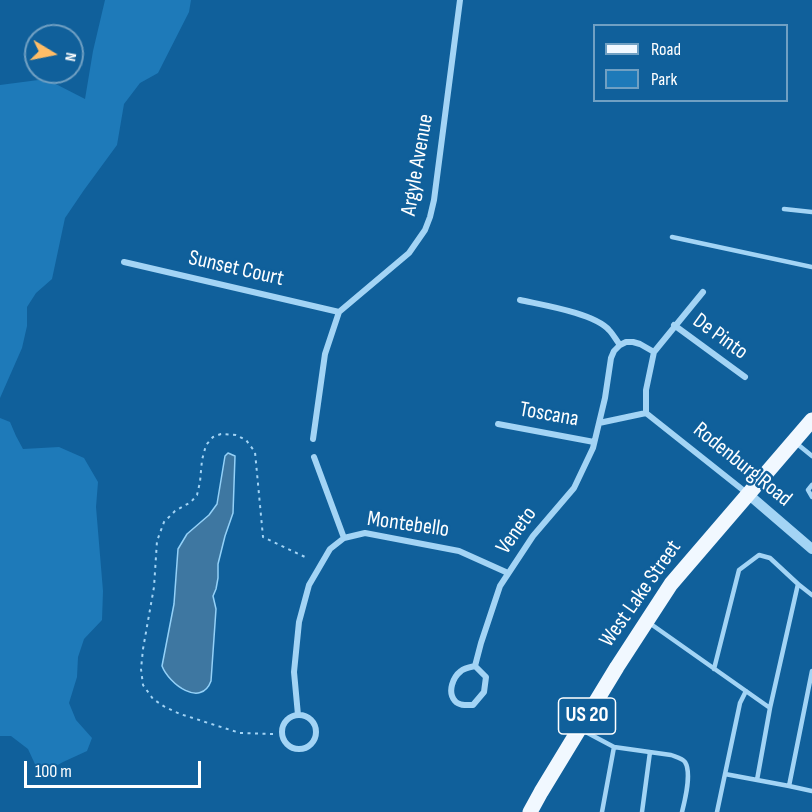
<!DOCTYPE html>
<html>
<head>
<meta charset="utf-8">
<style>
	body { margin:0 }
	#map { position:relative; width:812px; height:812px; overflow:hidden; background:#10609b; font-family:"Sofia Sans Condensed",sans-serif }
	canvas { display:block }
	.legend { position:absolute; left:593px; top:24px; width:195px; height:78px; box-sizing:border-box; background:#10609b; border:2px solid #70a0c3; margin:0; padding:8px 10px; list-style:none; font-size:18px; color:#fff }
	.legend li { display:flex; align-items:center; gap:12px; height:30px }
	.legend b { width:30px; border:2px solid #70a0c3 }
	.north { position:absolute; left:24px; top:24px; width:60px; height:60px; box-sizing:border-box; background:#10609b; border:2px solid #70a0c3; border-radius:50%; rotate:100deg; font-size:16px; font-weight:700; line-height:24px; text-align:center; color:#fff }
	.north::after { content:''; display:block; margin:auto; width:21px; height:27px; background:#ffbd67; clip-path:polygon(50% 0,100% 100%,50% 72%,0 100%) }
	.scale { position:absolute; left:24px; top:761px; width:177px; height:27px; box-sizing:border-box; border:3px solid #fff; border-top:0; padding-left:8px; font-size:18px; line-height:21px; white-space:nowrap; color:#fff; -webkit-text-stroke:4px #10609b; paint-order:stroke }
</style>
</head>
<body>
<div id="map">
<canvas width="812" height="812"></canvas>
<ul class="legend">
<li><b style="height:8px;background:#f1f8ff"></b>Road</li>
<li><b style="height:16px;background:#1e7ab9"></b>Park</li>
</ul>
<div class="north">N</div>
<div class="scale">100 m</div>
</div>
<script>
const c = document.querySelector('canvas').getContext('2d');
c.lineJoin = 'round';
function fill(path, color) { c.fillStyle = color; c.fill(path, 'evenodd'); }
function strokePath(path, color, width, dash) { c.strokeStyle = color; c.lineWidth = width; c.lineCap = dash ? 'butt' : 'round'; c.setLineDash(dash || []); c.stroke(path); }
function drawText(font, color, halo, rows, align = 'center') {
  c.font = font + ' "Sofia Sans Condensed",sans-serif'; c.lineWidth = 5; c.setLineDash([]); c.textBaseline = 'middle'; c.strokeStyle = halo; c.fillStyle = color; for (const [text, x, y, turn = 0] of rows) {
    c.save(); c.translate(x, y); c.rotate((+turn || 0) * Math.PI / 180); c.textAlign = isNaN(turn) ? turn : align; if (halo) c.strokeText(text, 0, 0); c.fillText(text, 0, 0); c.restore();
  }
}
const green = new Path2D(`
	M105 0H191L189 12 158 73 140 83 124 104 117 145 84 190 65 218 52 279 36 293 27 307V326L22 348 0 398V85L46 79 85 99 93 51Z
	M0 418 10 422 16 436 23 449 59 447 84 458 98 482 96 507 103 591 102 620 84 639 78 657 77 677 69 703 76 720 92 738 87 751 63 762 40 775 28 749 11 736H0Z`);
const water = new Path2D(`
	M228 453 235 456 233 513 225 536 218 564V578L216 589 213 596 216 609 211 681C201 708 169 684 162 666L174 604 178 549 187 534 209 515 217 504 225 456Z`);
const path = new Path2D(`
	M273 734 240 733 180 714 165 707 153 699 143 685 141 669 143 649 154 587 157 541 164 522 175 511 191 502 197 495 200 482 202 460 206 445 213 437 221 434 236 435 246 440 255 452 263 537 305 557`);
const service = new Path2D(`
	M784 209 812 212
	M672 237 812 267
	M796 443 812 456
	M812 485 808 490 812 497
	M648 622 770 708 757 780 789 786
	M714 669 739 570 759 555 770 558 798 584
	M812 671 789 786 812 791
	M770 708 798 584 812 595
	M582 730 614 747 671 755C676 757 682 758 685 762 692 773 685 800 682 812
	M725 774 757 780
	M602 812 614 747
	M642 812 650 752
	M717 812 740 703 746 691`);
const minor = new Path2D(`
	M124 262 339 312
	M520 300C542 305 594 313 609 330 613 334 616 340 620 345
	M674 325 745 377
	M646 413 748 494
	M646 413V390L654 352
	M599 423 646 413
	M498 424 594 442
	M313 439 325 354 339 312 409 253 425 230 430 217 434 200 460 0
	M314 457 344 538
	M475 666 486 677 484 692 473 705C467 705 459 706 455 701 447 692 453 677 461 671 464 668 470 667 475 666L481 643 500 586 533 536 574 488 593 448 605 398 611 358 614 351 620 345 626 342H633L640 344 654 352 703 292
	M298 715 294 672 299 622 309 585 330 549 344 538 365 533 459 551 508 573
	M282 732a17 17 0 1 1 34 0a17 17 0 1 1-34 0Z`);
const tertiary = new Path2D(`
	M748 494 812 549`);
const primary = new Path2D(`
	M530 812 541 792 617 667 671 584 812 420`);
const shields = [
	[587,716,57]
];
const shieldNames = [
	["US 20",587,716]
];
const streetNames = [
	["Argyle Avenue",418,165,-80],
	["Sunset Court",236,269,13],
	["De Pinto",720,337,36],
	["Toscana",549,415,10],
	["Rodenburg Road",742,465,39],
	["Montebello",408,525,8],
	["Veneto",517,531,-54],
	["West Lake Street",641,594,-55]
];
fill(green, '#1e7ab9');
fill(water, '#3e77a1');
strokePath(water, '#94d1f8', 1.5);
strokePath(path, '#a3d4f5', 2, [3, 4.5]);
strokePath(service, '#a3d4f5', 4.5);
strokePath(minor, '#a3d4f5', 6);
strokePath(tertiary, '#a3d4f5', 10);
strokePath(primary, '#f1f8ff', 15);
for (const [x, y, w] of shields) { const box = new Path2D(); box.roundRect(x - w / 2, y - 18, w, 36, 4.5); c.fillStyle = '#10609b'; c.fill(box); strokePath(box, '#fff', 1.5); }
drawText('bold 21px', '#fff', null, shieldNames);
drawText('22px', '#fff', '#10609b', streetNames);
</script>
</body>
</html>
